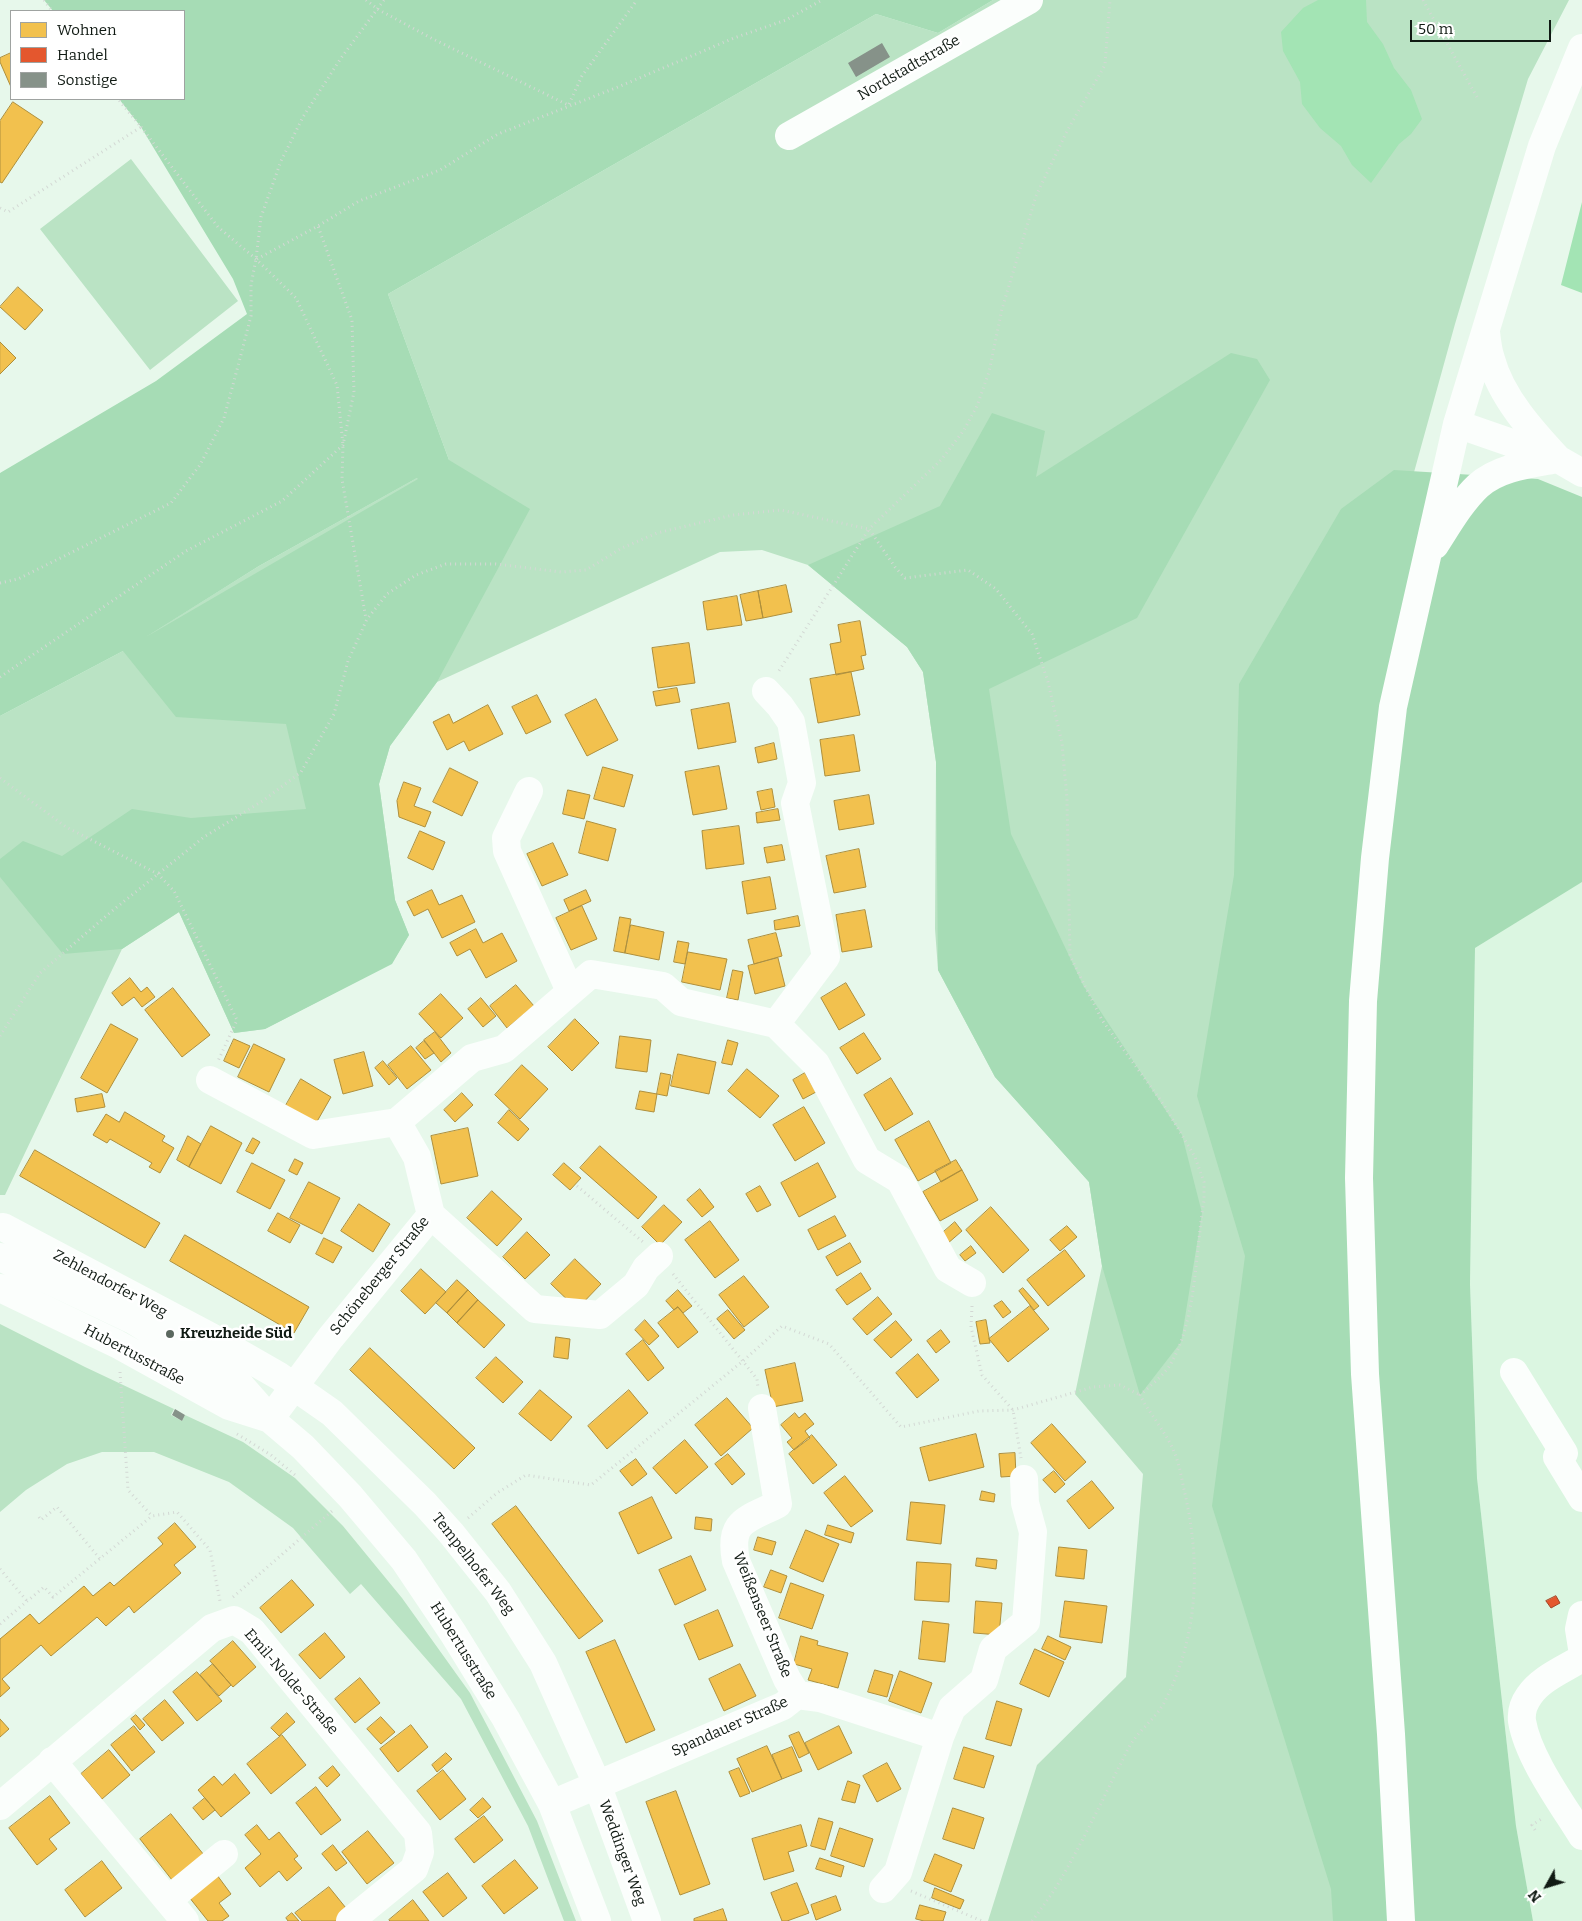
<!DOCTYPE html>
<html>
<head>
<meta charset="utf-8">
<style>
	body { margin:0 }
	#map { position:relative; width:1582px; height:1921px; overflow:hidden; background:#e7f8eb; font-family:Bitter,serif }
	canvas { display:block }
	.legend { position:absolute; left:10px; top:10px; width:175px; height:90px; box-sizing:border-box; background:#fff; border:1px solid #9fa3a1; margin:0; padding:6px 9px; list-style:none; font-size:15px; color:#101a13 }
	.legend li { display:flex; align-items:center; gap:10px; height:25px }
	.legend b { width:25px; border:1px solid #9fa3a1 }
	.north { position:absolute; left:1522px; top:1861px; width:50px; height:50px; -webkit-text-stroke:4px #fff; paint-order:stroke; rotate:231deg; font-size:14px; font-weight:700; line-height:20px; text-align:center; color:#101a13 }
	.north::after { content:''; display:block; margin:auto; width:18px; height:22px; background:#101a13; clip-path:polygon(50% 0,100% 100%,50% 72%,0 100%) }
	.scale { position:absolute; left:1410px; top:20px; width:141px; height:22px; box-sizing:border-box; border:2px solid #101a13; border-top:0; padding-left:6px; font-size:15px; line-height:18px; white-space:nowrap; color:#101a13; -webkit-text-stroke:4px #fff; paint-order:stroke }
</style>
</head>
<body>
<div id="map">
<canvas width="1582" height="1921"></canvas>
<ul class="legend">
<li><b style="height:14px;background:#f2c14e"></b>Wohnen</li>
<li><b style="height:14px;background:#e4572e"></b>Handel</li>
<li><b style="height:14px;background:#869289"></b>Sonstige</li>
</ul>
<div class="north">N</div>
<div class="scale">50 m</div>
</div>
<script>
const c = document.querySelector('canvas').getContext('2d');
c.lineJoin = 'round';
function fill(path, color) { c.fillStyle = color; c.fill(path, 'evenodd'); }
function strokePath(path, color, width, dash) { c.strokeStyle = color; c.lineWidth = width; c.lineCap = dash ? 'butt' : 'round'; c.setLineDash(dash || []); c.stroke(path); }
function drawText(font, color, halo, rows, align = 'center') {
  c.font = font + ' Bitter,serif'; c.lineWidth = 5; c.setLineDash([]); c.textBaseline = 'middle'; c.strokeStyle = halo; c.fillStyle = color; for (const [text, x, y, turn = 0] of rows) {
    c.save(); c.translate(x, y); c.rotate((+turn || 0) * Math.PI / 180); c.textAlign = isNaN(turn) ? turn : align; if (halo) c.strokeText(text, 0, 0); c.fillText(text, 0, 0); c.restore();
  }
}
const built = new Path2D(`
	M1582 881V1921H1533L1516 1826 1477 1478 1470 1284 1475 948Z`);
const green = new Path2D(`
	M993 0H1569L1528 79 1455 324 1395 541 1381 1921H988L1037 1765 1126 1677 1143 1474 1075 1394 1102 1266 1089 1182 995 1077 938 970 935 929 936 762 923 672 907 647 808 565 762 550 720 552 437 682 390 746 379 784 395 900 409 935 392 963 265 1029 234 1033 179 912 122 949 5 1195H0V716L123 651 259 566 449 460 388 294 876 14 938 33Z
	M131 159 238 301 150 370 40 229Z
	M0 1324 85 1367 174 1409 171 1415 182 1421 185 1415 243 1442 295 1478 343 1526 402 1598 470 1693 537 1821 576 1921H564L528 1826 461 1699 361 1584 350 1594 293 1528 229 1482 154 1452H102L67 1464 26 1490 0 1512Z`);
const forest = new Path2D(`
	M44 0H993L938 33 876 14 388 294 449 460 530 509 437 682 390 746 379 784 395 900 409 935 392 964 265 1029 234 1033 179 912 122 949 63 954 0 877V859L23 841 62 856 132 809 191 818 306 809 286 724 176 717 123 651 0 716V473L156 381 247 314 233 279 141 127 119 99H184V11H53ZM417 478 418 479 146 637 259 566Z
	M1231 353 1257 359 1270 380 1137 618 989 689 1011 834 1083 985 1182 1135 1202 1213 1181 1342 1140 1395 1102 1266 1089 1182 995 1077 938 970 936 762 923 672 907 647 808 565 940 506 992 413 1045 431 1036 477Z
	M1394 470 1538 479 1582 497V882L1475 948 1470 1284 1477 1478 1516 1826 1533 1921H1333L1331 1889 1212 1506 1245 1256 1197 1096 1234 875 1239 684 1341 509Z`);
const water = new Path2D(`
	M1318 0H1366L1367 22 1383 44 1394 68 1411 90 1422 119 1411 134 1399 144 1371 183 1352 165 1341 146 1320 128 1302 104 1300 82 1283 51 1281 32 1303 8Z
	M1582 202V293L1561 285Z`);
const homes = new Path2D(`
	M11 53V87L0 62V58Z
	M13 102 43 122 2 183 0 182V121Z
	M18 287 43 310 25 330 0 307Z
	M0 342 16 358 0 374Z
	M786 585 792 612 763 618 758 591Z
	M758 591 763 618 746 621 740 595Z
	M737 596 742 625 707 630 703 602Z
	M860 621 866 655 861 656 864 669 836 675 830 644 841 642 838 625Z
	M689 643 695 683 658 688 652 648Z
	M851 672 860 715 818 723 810 679Z
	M677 688 680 702 656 706 653 692Z
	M537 695 551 722 526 734 512 707Z
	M596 699 618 740 587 756 565 715Z
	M729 703 736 742 698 749 691 710Z
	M488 705 503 734 469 751 464 741 447 750 433 722 449 714 453 723Z
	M854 735 860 771 825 776 820 740Z
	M774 743 777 759 758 763 755 748Z
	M719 766 727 809 693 815 685 772Z
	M603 767 633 775 624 807 594 799Z
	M450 768 478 782 462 816 433 802Z
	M404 782 421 788 414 806 431 812 425 827 399 817 397 801Z
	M772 789 775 807 761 810 757 792Z
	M568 790 590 795 584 819 563 814Z
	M869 795 874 824 839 830 834 801Z
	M778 809 780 820 757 823 756 813Z
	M587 821 616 829 608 861 579 853Z
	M739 826 744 864 706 869 702 831Z
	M420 831 445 842 433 870 408 858Z
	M553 843 568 875 542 886 527 854Z
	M782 845 785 860 767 863 764 848Z
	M859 849 866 887 834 893 826 856Z
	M770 877 776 909 747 914 742 882Z
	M432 890 439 905 462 895 475 922 442 938 428 909 414 916 407 902Z
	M586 890 591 901 569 911 564 900Z
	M582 906 597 939 571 950 556 918Z
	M865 910 872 947 842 952 836 915Z
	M798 916 800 926 775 930 774 921Z
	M620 917 631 919 625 953 614 951Z
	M631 925 664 932 659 960 625 953Z
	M476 929 483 943 502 933 517 961 486 978 470 949 457 956 450 943Z
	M776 933 782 956 754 964 748 940Z
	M678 941 689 943 685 964 674 962Z
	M688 952 727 959 720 990 682 982Z
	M778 958 785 986 755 994 748 966Z
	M733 970 743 972 738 1000 727 998Z
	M130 978 141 992 147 987 155 997 142 1007 134 997 122 1006 112 993Z
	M846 983 865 1015 839 1030 821 998Z
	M516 985 534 1006 507 1028 490 1006Z
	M173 988 210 1035 182 1057 145 1010Z
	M441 994 463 1018 441 1038 419 1014Z
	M481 998 496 1016 483 1027 468 1009Z
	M575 1019 599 1043 572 1071 548 1047Z
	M111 1024 138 1039 107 1093 81 1078Z
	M435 1032 451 1053 441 1062 424 1040Z
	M864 1033 881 1059 857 1074 840 1048Z
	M620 1036 651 1040 647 1072 616 1068Z
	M234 1039 250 1046 239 1068 224 1061Z
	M728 1040 738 1043 732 1065 722 1063Z
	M424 1041 434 1053 425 1059 416 1048Z
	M254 1044 285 1059 269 1092 238 1077Z
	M411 1046 431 1070 407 1089 388 1065Z
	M364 1052 373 1086 343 1094 334 1060Z
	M678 1054 716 1062 709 1094 671 1086Z
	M383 1061 397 1078 389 1085 375 1068Z
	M522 1065 548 1089 520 1119 495 1095Z
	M747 1069 779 1096 760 1118 728 1091Z
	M661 1073 671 1075 667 1096 657 1094Z
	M805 1073 816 1092 803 1099 793 1080Z
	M891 1078 913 1114 885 1131 864 1095Z
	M301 1079 331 1097 315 1125 285 1107Z
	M640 1091 657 1094 654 1112 636 1109Z
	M462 1093 473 1105 455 1122 444 1110Z
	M102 1094 105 1107 77 1112 75 1099Z
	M804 1107 825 1143 795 1161 773 1125Z
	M509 1110 529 1129 518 1141 498 1123Z
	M125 1112 165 1136 162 1141 174 1148 160 1173 149 1167 152 1163 110 1139 107 1143 93 1135 106 1114 119 1122Z
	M929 1121 951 1163 918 1181 895 1140Z
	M211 1126 242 1143 221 1184 189 1167Z
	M468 1128 478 1176 441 1184 431 1136Z
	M188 1136 201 1144 189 1167 177 1160Z
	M253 1138 260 1142 253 1154 246 1151Z
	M600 1146 657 1197 638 1219 580 1168Z
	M35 1150 160 1223 145 1248 20 1176Z
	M295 1159 303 1163 297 1175 289 1171Z
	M956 1160 962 1170 941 1182 935 1171Z
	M252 1163 285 1180 270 1209 237 1192Z
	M564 1163 581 1178 570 1190 553 1175Z
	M818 1163 836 1197 799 1217 781 1183Z
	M962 1170 978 1200 940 1221 923 1192Z
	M309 1182 340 1198 322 1234 290 1218Z
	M760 1186 771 1205 757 1212 746 1194Z
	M700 1189 714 1207 702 1217 687 1200Z
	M492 1191 522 1219 497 1246 467 1218Z
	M359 1204 390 1224 373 1252 341 1231Z
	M664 1205 682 1222 660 1245 642 1227Z
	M991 1207 1029 1250 1003 1273 966 1230Z
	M278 1213 300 1225 290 1243 268 1231Z
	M835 1216 846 1236 818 1250 808 1230Z
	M710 1221 739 1260 715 1278 685 1240Z
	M955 1222 962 1231 947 1244 940 1235Z
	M1067 1226 1077 1237 1060 1251 1050 1240Z
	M527 1232 550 1255 525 1279 503 1257Z
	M185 1235 309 1307 294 1333 170 1261Z
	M324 1238 342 1247 333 1263 316 1254Z
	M850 1243 861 1262 837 1276 826 1257Z
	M971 1246 976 1253 965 1261 960 1255Z
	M1065 1250 1085 1276 1048 1306 1027 1280Z
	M575 1259 601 1284 577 1309 551 1284Z
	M421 1269 446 1292 425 1314 401 1291Z
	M861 1273 871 1289 847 1305 836 1290Z
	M744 1276 769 1307 744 1327 719 1295Z
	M457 1280 468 1290 447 1313 436 1303Z
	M1023 1288 1039 1306 1034 1310 1019 1291Z
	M468 1290 478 1300 457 1323 447 1313Z
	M678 1290 692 1306 683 1313 678 1307 674 1310 666 1301Z
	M878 1297 892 1314 867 1335 853 1319Z
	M478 1300 505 1325 484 1348 457 1323Z
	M1002 1301 1011 1312 1003 1318 994 1306Z
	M1030 1306 1049 1329 1008 1362 989 1339Z
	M678 1307 698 1332 678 1348 658 1323Z
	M728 1310 745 1330 734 1339 717 1319Z
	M645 1320 659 1336 649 1345 635 1330Z
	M986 1320 990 1343 980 1344 976 1322Z
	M896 1321 912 1340 891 1358 874 1340Z
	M941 1330 950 1342 936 1353 927 1341Z
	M556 1337 570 1339 568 1359 554 1357Z
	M643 1340 664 1368 648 1381 626 1354Z
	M370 1348 475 1448 454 1469 350 1370Z
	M918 1354 939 1380 917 1398 896 1373Z
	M496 1357 523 1382 503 1403 476 1378Z
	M795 1363 803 1401 773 1407 765 1370Z
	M540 1390 572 1417 551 1441 519 1414Z
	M629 1390 648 1413 607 1449 588 1426Z
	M727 1398 753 1428 721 1456 695 1425Z
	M795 1413 799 1418 805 1413 814 1424 805 1431 810 1438 794 1450 787 1442 792 1438 781 1425Z
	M1052 1424 1086 1462 1065 1481 1031 1443Z
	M976 1434 984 1467 929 1481 920 1448Z
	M812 1435 837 1465 813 1484 789 1454Z
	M685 1440 708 1467 676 1494 653 1468Z
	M1015 1453 1016 1476 1001 1477 999 1454Z
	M728 1454 745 1474 732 1485 715 1464Z
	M636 1459 647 1474 632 1486 620 1471Z
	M1054 1471 1065 1484 1055 1493 1043 1480Z
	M845 1476 873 1511 851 1527 824 1493Z
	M1092 1481 1114 1508 1089 1529 1067 1501Z
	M982 1491 995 1494 994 1502 980 1500Z
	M652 1497 672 1538 638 1554 619 1513Z
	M911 1502 945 1505 941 1544 907 1540Z
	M516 1506 603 1621 579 1639 492 1524Z
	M696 1517 712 1519 711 1531 695 1529Z
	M175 1523 196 1547 174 1565 181 1573 134 1613 129 1606 106 1626 97 1617 51 1656 41 1645 2 1679 10 1688 0 1697V1639L30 1614 39 1624 84 1586 93 1596 110 1582 114 1586 163 1544 158 1538Z
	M828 1525 854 1533 851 1543 825 1535Z
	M806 1530 839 1544 823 1582 790 1568Z
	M758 1537 776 1542 772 1555 754 1550Z
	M1059 1547 1087 1550 1084 1579 1056 1576Z
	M691 1556 706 1590 675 1605 659 1570Z
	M977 1558 997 1560 996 1569 976 1566Z
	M917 1562 951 1564 949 1602 915 1600Z
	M771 1570 787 1576 781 1593 764 1587Z
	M292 1580 314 1605 281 1633 260 1608Z
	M791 1583 824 1595 812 1629 779 1618Z
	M976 1601 1002 1603 999 1635 974 1633Z
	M1065 1601 1107 1606 1102 1643 1060 1637Z
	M718 1610 733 1646 699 1660 684 1625Z
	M923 1621 949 1624 945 1662 919 1659Z
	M325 1633 345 1657 320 1679 299 1655Z
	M801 1636 818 1641 817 1645 848 1653 838 1688 808 1680 812 1669 794 1664Z
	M1048 1636 1071 1647 1065 1660 1042 1649Z
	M615 1640 655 1730 626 1743 586 1652Z
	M233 1641 256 1667 233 1687 210 1661Z
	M1035 1649 1064 1662 1049 1697 1020 1684Z
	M213 1664 231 1685 219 1696 200 1675Z
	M740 1664 756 1696 724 1711 709 1679Z
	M875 1670 893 1675 887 1697 868 1692Z
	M900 1671 932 1683 921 1713 889 1701Z
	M197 1672 222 1701 197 1721 173 1692Z
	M360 1678 380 1703 355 1723 335 1699Z
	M165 1700 184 1723 162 1741 143 1719Z
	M997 1701 1022 1709 1011 1746 986 1739Z
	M287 1713 295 1722 279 1736 271 1728Z
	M136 1715 145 1725 140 1730 131 1719Z
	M381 1717 395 1732 381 1744 367 1729Z
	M0 1719 9 1729 0 1737Z
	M411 1725 428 1747 398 1772 380 1749Z
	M134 1726 155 1752 132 1771 111 1745Z
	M839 1726 852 1753 818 1770 805 1743Z
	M799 1732 809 1753 799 1758 789 1736Z
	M282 1735 306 1765 271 1794 247 1764Z
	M767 1746 782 1779 752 1792 737 1759Z
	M792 1747 802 1771 782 1779 772 1755Z
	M964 1747 994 1756 984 1788 954 1779Z
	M109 1750 130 1775 102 1799 81 1774Z
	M446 1753 452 1759 437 1772 432 1765Z
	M887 1763 901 1789 877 1802 863 1776Z
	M333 1766 340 1775 327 1787 319 1778Z
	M739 1768 750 1793 740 1797 729 1772Z
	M443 1770 466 1799 440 1820 417 1791Z
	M235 1774 250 1793 221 1817 198 1790 214 1776 222 1785Z
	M848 1781 860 1785 855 1803 842 1800Z
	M316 1787 341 1820 321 1835 296 1803Z
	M676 1791 710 1884 680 1895 646 1802Z
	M50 1796 70 1823 49 1839 57 1849 37 1865 9 1828Z
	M205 1798 215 1810 203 1820 193 1808Z
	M483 1798 491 1807 478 1818 470 1810Z
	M953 1808 984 1818 974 1849 943 1839Z
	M171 1814 204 1855 172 1880 140 1839Z
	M484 1816 503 1840 474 1863 455 1839Z
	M819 1818 833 1822 825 1850 811 1846Z
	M257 1825 269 1840 279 1832 298 1856 294 1859 302 1868 287 1881 279 1871 260 1887 245 1868 261 1854 245 1835Z
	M801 1825 807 1846 788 1852 794 1871 764 1880 752 1839Z
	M840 1828 873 1839 864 1867 831 1856Z
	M368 1831 394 1863 367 1884 342 1852Z
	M333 1845 347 1863 336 1871 322 1854Z
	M935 1854 962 1865 951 1892 924 1881Z
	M820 1858 844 1866 841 1877 816 1869Z
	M515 1860 538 1888 504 1914 482 1886Z
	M102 1861 122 1888 85 1917 65 1890Z
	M448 1873 467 1898 443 1917 423 1892Z
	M217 1875 231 1894 219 1903 229 1916 222 1921H208L189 1897Z
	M797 1883 809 1913 787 1921H782L771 1893Z
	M329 1887 350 1913 339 1921H302L295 1913Z
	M935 1888 964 1900 960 1909 932 1898Z
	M836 1896 841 1910 816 1920 811 1905Z
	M413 1900 429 1921H390L389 1920Z
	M920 1905 946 1912 943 1921H924L916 1919Z
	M723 1909 727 1921H694V1919Z
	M292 1913 299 1921H288L286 1918Z`);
const shops = new Path2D(`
	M1556 1596 1560 1603 1551 1608 1546 1601Z`);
const building = new Path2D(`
	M882 43 890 57 856 77 848 63Z
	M175 1409 185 1415 182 1421 172 1415Z`);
const path = new Path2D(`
	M44 0 52 11
	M366 0 379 10 433 39 568 105
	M1423 0 1478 99
	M569 104 582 76 637 0
	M141 127 218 227 256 259 296 298 337 385 343 445 342 479 366 619
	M0 208 8 212 141 127 118 99
	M257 259 318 226 359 201 440 170 498 134 618 87 734 38 786 20 822 0
	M0 583 18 579 171 503 200 465 224 418 238 366 251 316V285L256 259 261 217 281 161 303 117 341 58 384 0
	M0 677 186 551 282 501 343 445 354 392 352 320 318 226
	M0 778 66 827 158 874 174 891 237 1020 218 1061
	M0 1036 40 973 112 911 204 837 264 800 301 772 334 714 348 661 367 619 387 594 416 575 446 564H496L561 572 586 570 622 548 657 533 733 515 781 510 869 529 777 674
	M577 1186 643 1242
	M673 1274 757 1379 758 1388
	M972 1306 971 1327 982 1375 1013 1410 1021 1458
	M120 1372 128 1490 152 1516 177 1512 210 1550 220 1601
	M237 1434 271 1455 295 1475
	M39 1517 41 1520 57 1507 100 1559
	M468 1518 497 1493 526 1475 591 1485 743 1361 782 1326 829 1344 901 1427 979 1411 1013 1410 1093 1387 1120 1385 1140 1395
	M0 1569 27 1601
	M233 1597 332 1511
	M0 1624 44 1587 53 1597 152 1516
	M1535 1830 1532 1825 1543 1818
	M911 1891 982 1921
	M1032 1921C1041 1909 1050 1897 1058 1884 1084 1840 1105 1794 1128 1749 1137 1731 1156 1719 1165 1701 1198 1636 1201 1565 1185 1494 1182 1481 1180 1466 1175 1454 1167 1433 1150 1415 1140 1395 1150 1386 1163 1376 1170 1365 1197 1320 1195 1252 1204 1201V1182L1195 1157 1164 1105 1102 1020 1070 956 1067 799 1062 743 1048 682 1032 634 996 589 968 570 905 578 895 567 869 529 941 460 964 430 977 406 989 372 1002 309 1036 196 1067 131 1105 65 1110 0`);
const minor = new Path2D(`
	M789 136 1029 0
	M766 691 780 706 791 722 802 783 795 803 826 957 776 1024
	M529 791 506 838 507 851 570 991
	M776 1024 816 1064 867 1160 900 1180 948 1269 972 1283
	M210 1080 313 1135 397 1122
	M397 1122 472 1058 504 1049 591 974 663 986 681 1002 776 1024
	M431 1215 535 1309 600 1315 636 1285 646 1268 659 1256
	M3 1227 211 1337 279 1376 332 1413 425 1504 451 1533 498 1592 543 1663 597 1784 647 1921
	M0 1257 133 1320 241 1386 270 1419 303 1447 350 1496 404 1560 453 1633 506 1719 552 1804 597 1921
	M0 1288 117 1344 229 1406 270 1419
	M1514 1372 1564 1453 1557 1457 1582 1498
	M762 1408 778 1504C747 1520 728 1520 736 1561L787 1679 797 1695
	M270 1419 331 1337 431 1215 417 1157 397 1122
	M1582 1615 1579 1629 1582 1648
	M1582 1658C1565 1669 1541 1678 1529 1696 1524 1703 1521 1712 1522 1721 1528 1758 1563 1805 1582 1836
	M52 1761 185 1921
	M552 1804 783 1706 797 1695 820 1698 940 1737
	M0 1806 212 1628 234 1620 252 1631 418 1833 420 1852 414 1869 350 1921
	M883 1889 898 1872 940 1737 952 1708 984 1680 993 1649 1026 1622 1033 1532 1025 1503 1024 1479
	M168 1900 224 1854`);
const major = new Path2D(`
	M1486 332C1487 341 1488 351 1491 359 1501 397 1532 431 1558 459
	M1457 424 1558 459 1582 473
	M1435 545C1448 525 1461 502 1478 486 1499 467 1531 464 1558 459
	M1401 1921 1391 1734 1365 1374 1359 1178 1363 1001 1375 858 1393 707 1457 424 1542 146 1582 48`);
const markers = [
	[170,1334,5,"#5b685f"]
];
const streetNames = [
	["Nordstadtstraße",909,68,-30],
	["Schöneberger Straße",380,1276,-51],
	["Zehlendorfer Weg",110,1284,28],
	["Hubertusstraße",134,1355,28],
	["Tempelhofer Weg",473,1564,52],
	["Weißenseer Straße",762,1615,68],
	["Hubertusstraße",463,1651,58],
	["Emil-Nolde-Straße",291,1682,49],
	["Spandauer Straße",730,1727,-24],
	["Weddinger Weg",622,1853,70]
];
const poiNames = [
	["Kreuzheide Süd",180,1334]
];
fill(built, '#dbf6e1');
fill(green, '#bae3c4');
fill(forest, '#a6dcb5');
fill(water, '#a3e4b4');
fill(homes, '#f2c14e');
strokePath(homes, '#ae8f3c', 1);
fill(shops, '#e4572e');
strokePath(shops, '#a44526', 1);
fill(building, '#869289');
strokePath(path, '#d3d8d4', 3, [1, 4]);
strokePath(minor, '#fbfefc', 28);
strokePath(major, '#fbfefc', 28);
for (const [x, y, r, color] of markers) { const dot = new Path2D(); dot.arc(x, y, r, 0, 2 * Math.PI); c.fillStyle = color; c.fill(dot); strokePath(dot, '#fff', 2); }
drawText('15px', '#101a13', '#fff', streetNames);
drawText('bold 15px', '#101a13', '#fff', poiNames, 'left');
</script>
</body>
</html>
